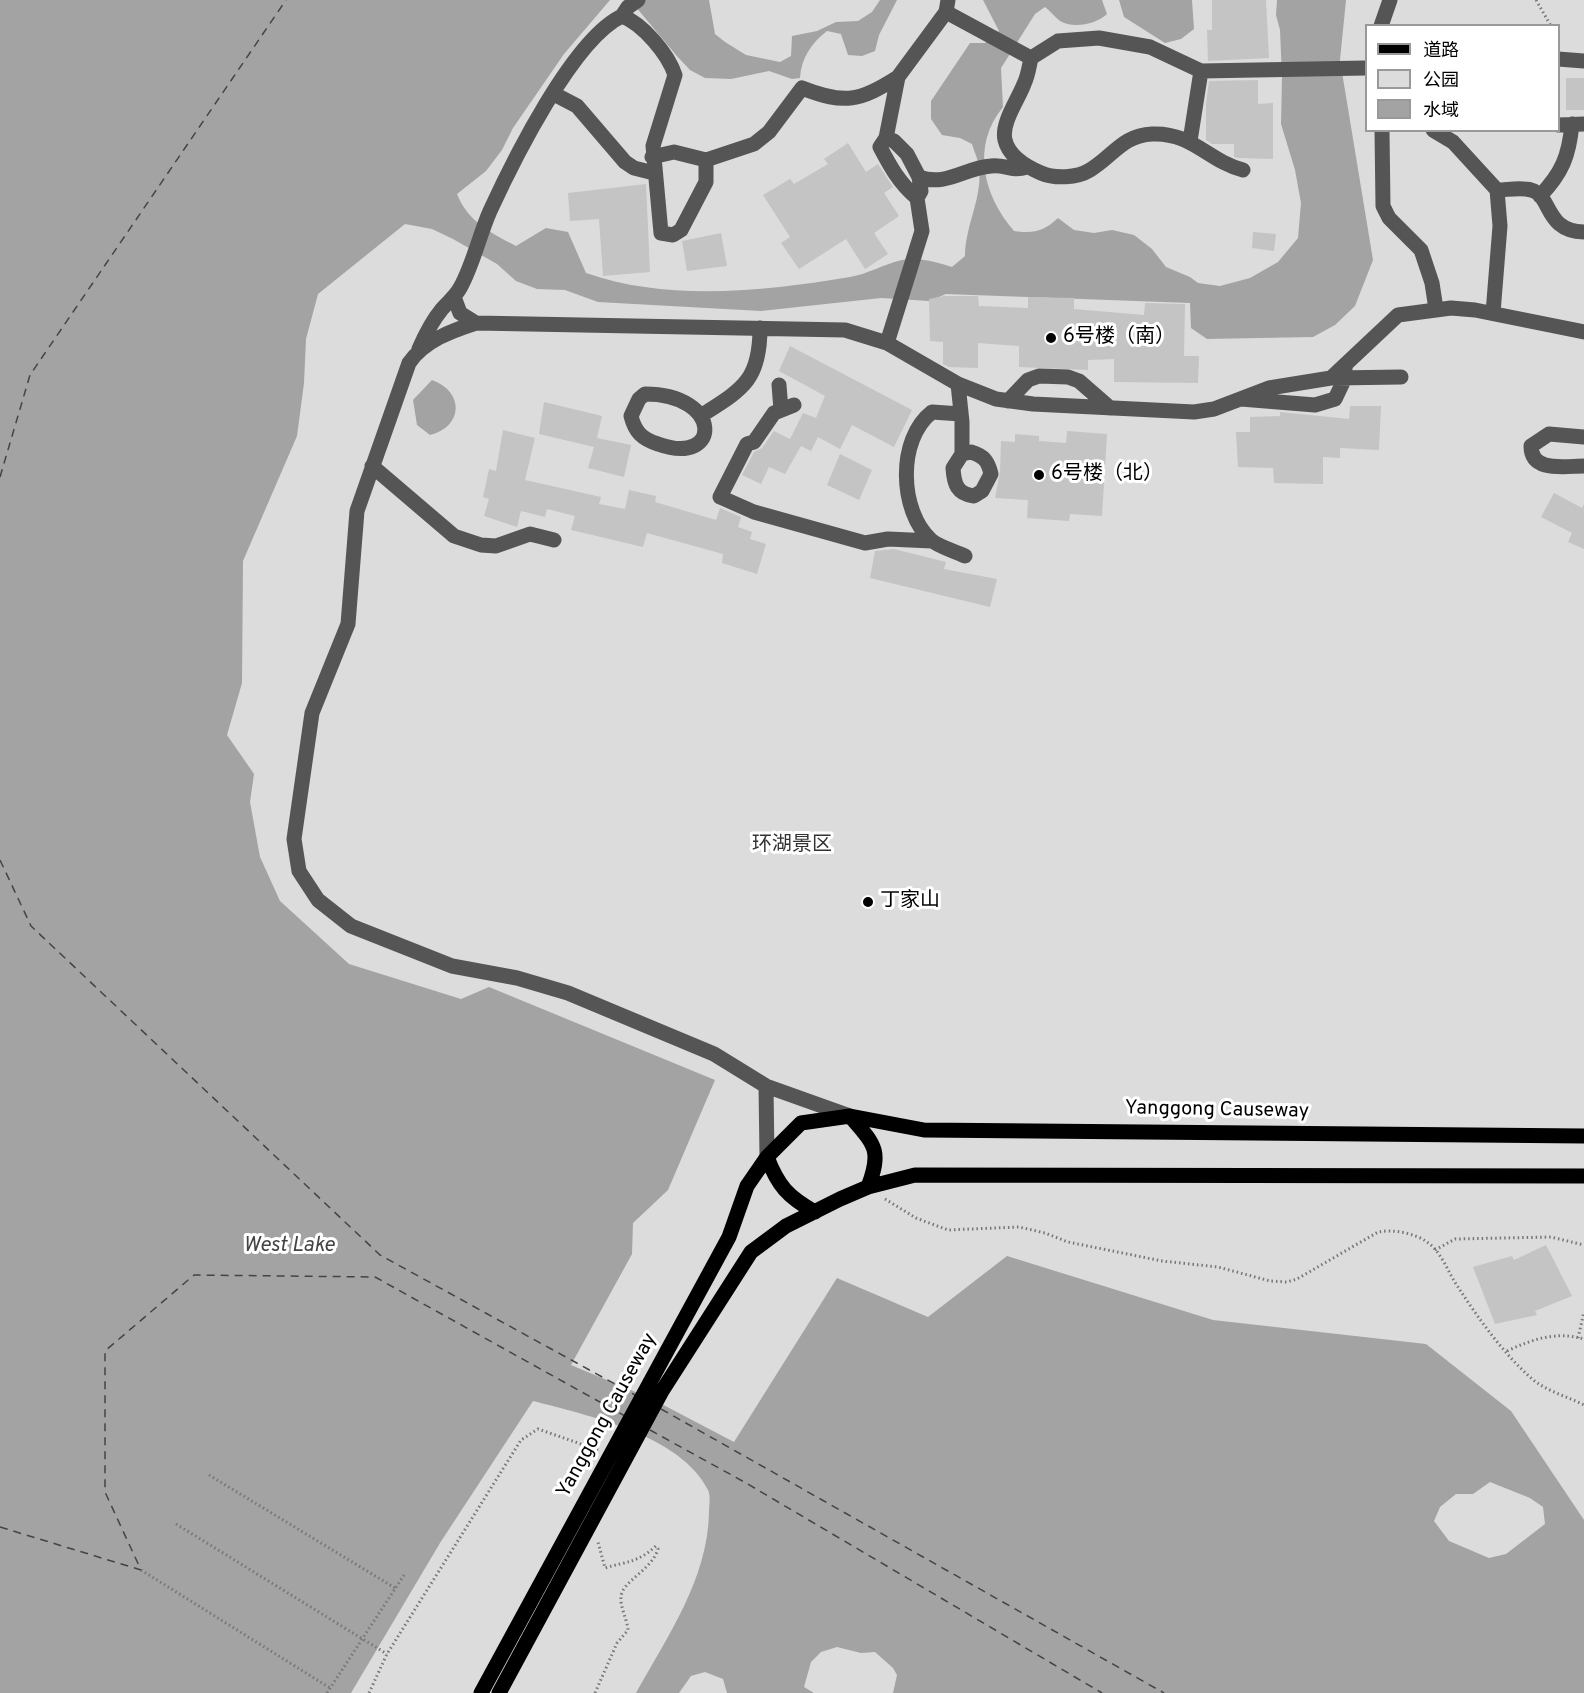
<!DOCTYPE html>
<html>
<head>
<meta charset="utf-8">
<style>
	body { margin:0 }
	#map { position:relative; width:1584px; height:1693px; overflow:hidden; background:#fff; font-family:Overpass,"Noto Sans SC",sans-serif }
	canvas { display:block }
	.legend { position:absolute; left:1365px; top:24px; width:195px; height:108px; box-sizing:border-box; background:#fff; border:2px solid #999; margin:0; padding:8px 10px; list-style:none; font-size:18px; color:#000 }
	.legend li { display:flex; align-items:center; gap:12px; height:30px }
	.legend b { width:30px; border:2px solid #999 }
</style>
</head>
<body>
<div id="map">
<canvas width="1584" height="1693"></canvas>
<ul class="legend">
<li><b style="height:8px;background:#000"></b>道路</li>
<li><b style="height:16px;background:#dcdcdc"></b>公园</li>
<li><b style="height:16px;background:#a3a3a3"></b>水域</li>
</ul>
</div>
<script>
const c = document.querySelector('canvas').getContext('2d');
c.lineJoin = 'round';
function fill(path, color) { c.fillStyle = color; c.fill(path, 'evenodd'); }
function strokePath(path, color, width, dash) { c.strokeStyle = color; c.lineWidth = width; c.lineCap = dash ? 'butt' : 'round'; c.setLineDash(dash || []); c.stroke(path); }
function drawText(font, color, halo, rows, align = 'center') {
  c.font = font + ' Overpass,"Noto Sans SC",sans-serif'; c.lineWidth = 6; c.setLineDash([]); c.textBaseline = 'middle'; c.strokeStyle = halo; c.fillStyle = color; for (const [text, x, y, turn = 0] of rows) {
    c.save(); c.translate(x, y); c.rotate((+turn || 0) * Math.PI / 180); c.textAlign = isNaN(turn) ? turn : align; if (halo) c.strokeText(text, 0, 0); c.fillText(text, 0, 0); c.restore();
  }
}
const green = new Path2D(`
	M0 0H1584V1693H0ZM1366 26H1558V130H1366Z`);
const water = new Path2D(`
	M0 0H610L564 54 513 128 502 150 486 171 457 194C468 222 491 233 516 246L546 228 568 232 586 273C668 302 766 291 850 277 868 274 884 264 902 260 919 257 936 262 952 267L965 256C965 226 983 197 979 167 978 159 974 151 972 144L960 138 942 135 931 119V101L970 43H985L999 31 983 0H1102L1107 14C1097 24 1073 29 1060 21 1055 17 1050 11 1045 7L1035 14 1001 68 1003 107C971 146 983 195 1014 231 1034 234 1044 231 1058 218L1074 230 1094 233 1112 230 1134 235 1152 249 1166 267 1190 277 1198 283 1220 286 1250 278 1278 262 1298 238 1301 203 1295 170 1281 124 1282 78 1280 30 1276 15 1277 0H1346L1340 60 1373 260 1355 306 1335 325 1313 337 1207 339 1191 328 1190 303 946 294 929 301 881 298 761 311 598 302 565 290 537 289 516 281 497 264 453 239 432 229 405 224 318 294 306 339 304 383 297 436 243 561 242 683 227 735 254 774 250 802 260 857 280 901 349 964 461 999 489 987 715 1080 668 1190 633 1223 632 1254 571 1365 652 1399 734 1442 837 1278 928 1317 1007 1256 1213 1320 1426 1344 1511 1411 1584 1520V1693H893L897 1675 893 1668 875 1652 861 1653 837 1647 821 1652 811 1662 804 1687 814 1693H727L723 1679 705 1672 691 1676 679 1693H636C667 1637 708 1579 709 1512 709 1505 711 1496 708 1490 681 1435 586 1415 533 1401L440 1543 351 1693H0ZM1490 1482 1530 1498 1543 1507 1545 1524 1506 1554 1489 1558 1449 1541 1434 1521 1440 1507 1456 1494H1473Z
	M630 0H709L715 34 725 42 746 55 780 62 791 56 792 36 817 31 836 22 858 21 872 12 880 0H897L879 35 875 51 862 56 848 55 841 34 827 31C811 43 801 59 800 78L792 79 769 71 731 79 705 78 690 70 676 55Z
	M1119 0H1192L1194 29 1181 39 1165 43 1124 17Z
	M432 380C465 392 463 427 430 435L417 425 413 400Z`);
const ferry = new Path2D(`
	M0 477 30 375 286 0
	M0 860 31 926 380 1255 635 1395
	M661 1409 1164 1693
	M650 1430 746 1483 1102 1693
	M0 1527 141 1570 105 1492V1351L194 1275 375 1277 625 1416`);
const building = new Path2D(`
	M1212 0H1266L1269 58 1208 61 1207 30H1212Z
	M1566 78H1584V110H1566Z
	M1258 80V104L1273 103V159L1239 158 1234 157V144H1212L1206 140V104L1209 81Z
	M848 143 866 172 878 164 893 187 884 193 899 216 874 233 888 254 865 269 846 239 799 269 781 243 790 237 763 195 790 179 794 184 828 164 824 159Z
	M646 184 650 272 603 276 599 219 570 221 568 193Z
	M1253 232 1276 234 1274 251 1252 248Z
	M721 233 727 266 687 271 682 241Z
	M944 296H978L979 306 1028 308V297L1074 298V309L1144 315 1145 303 1185 304 1184 356H1199L1198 383 1114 382V359L1088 360V370L1019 367V346L978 343V368L949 367 943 364V342L930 341 929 299Z
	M790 346 912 410 894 447 852 425 840 449 818 437 811 451 801 446 785 474 769 467 761 484 742 475 754 452 762 448 774 431 790 439 803 413 816 418 825 396 779 371Z
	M544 402 602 416 597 438 631 445 624 477 588 468 594 447 539 434Z
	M1350 406H1381L1379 450 1340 448V458L1323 457V484L1274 483 1273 468 1238 467 1236 432H1250V417L1280 416V412L1349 419Z
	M503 430 535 438 525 480 601 497 599 504 625 509 629 490 656 496 655 502 716 520 720 508 741 517 738 527 752 532 750 539 766 544 757 574 722 563 723 554 647 533 643 547 571 530 575 516 547 509 545 517 521 511 517 527 484 516 489 499 483 497 489 469 496 471Z
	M1067 431 1107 434 1102 516 1070 514 1069 521 1027 518 1028 500 995 498 1000 472 1001 441 1015 442V434L1039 436V441L1066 443Z
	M840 454 872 470 859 500 827 485Z
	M1554 493 1582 508 1584 504V549L1568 542 1572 533 1541 517Z
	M894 549 946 562 944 569 997 579 990 607 870 578 875 551Z
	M1546 1245 1572 1296 1535 1311 1537 1315 1495 1324 1473 1267 1512 1256 1514 1260Z`);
const path = new Path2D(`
	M1536 0 1551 26
	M885 1199 916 1218 948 1230 1019 1227 1045 1233 1068 1242 1162 1261 1218 1267 1270 1281 1287 1282 1297 1279 1378 1232C1393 1229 1414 1233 1427 1242 1442 1252 1448 1273 1458 1287 1478 1318 1503 1353 1531 1378 1546 1391 1566 1396 1584 1405
	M1435 1250 1455 1239 1551 1237 1584 1245
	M1578 1338 1584 1312
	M1507 1351C1533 1339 1556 1331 1584 1339
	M209 1475 395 1588
	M176 1524 387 1654
	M141 1570 330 1688
	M327 1693 404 1575
	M369 1693 387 1654 521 1440 538 1429 598 1450
	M595 1693 617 1643 628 1630C627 1619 620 1607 621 1597 622 1581 652 1570 658 1549L656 1546C637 1563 628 1561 605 1568L598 1542`);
const minor = new Path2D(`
	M946 12 1031 58
	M622 16 628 7 638 0
	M1381 26 1390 0
	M1558 59 1584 61
	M554 94 577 106 625 162 634 168 654 173
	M1558 125 1584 124
	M1382 130 1383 206 1389 218 1421 250 1432 283 1436 309
	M1433 130 1453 142 1497 190C1507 190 1521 187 1531 190 1552 195 1544 231 1584 232
	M886 138 898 77 946 12 948 0
	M1190 141 1201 71
	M652 157 674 152 706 160 754 144 769 132 802 88C845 105 860 101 898 77
	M1243 170C1208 161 1192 132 1152 134 1123 135 1112 157 1090 170 1077 178 1055 179 1041 173 1027 167 1009 157 1005 140 1001 123 1018 100 1024 84 1028 76 1029 67 1031 58L1058 41 1099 38 1150 47 1201 71 1366 68
	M919 177C946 187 964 168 991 166 1005 164 1011 172 1027 167
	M1540 196C1562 173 1569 156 1572 124
	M454 297 460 313 476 323
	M1493 313 1500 226 1497 190
	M887 343 922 231 917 198 921 191 919 177 907 154 894 141 886 138 880 147C890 166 899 183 917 198
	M419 349C425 335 432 321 442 309 448 302 455 297 460 288 473 265 479 236 490 211 513 161 573 39 622 16 643 24 668 54 675 75L653 146 661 233 673 235 681 230 706 182V160
	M1335 378 1401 377
	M958 384 962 422V454
	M779 385 781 410
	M645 394C723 394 722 467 658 444 642 439 635 432 631 416L639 399Z
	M1241 399 1315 405 1335 399 1345 378V367
	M1008 401 1028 380 1039 376 1068 377 1079 381 1110 408
	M794 405 774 413 754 442 747 444 720 497 754 512 865 543 888 539 932 541
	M961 414 932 412C897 439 899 511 931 540 939 547 955 551 965 556
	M702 415C743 389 760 380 760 328
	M1584 437 1549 434 1531 446C1531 473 1565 466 1584 466
	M971 452C984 456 988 461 991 474L982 491 974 496C957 494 954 484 953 468L962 454Z
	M372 466 454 536 481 545 496 546 530 534 554 540
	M766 1086 767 1157
	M850 1116 766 1086 714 1054 568 993 517 978 452 966 351 926 318 900 299 871 294 839 312 713 348 624 357 511 409 363C424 341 451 331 476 323L845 330 887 343 958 384 996 399 1033 404 1194 412 1214 409 1269 388 1331 378 1398 315 1451 308 1475 310 1584 332`);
const major = new Path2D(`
	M850 1116C875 1145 882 1150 868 1187
	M767 1157C778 1186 788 1197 815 1212
	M481 1693 729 1237 747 1186 767 1157 801 1123 850 1116 924 1130 1584 1136
	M499 1693 662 1391 751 1252 786 1226 840 1199 868 1187 915 1175 1584 1176`);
const markers = [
	[1051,338,6,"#000"],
	[1039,475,6,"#000"],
	[868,902,6,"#000"]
];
const poiNames = [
	["6号楼（南）",1063,338],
	["6号楼（北）",1051,475],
	["丁家山",880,902]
];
const parkNames = [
	["环湖景区",792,846]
];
const streetNames = [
	["Yanggong Causeway",1217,1111,1],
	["Yanggong Causeway",608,1416,-61]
];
const waterNames = [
	["West Lake",289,1247]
];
fill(green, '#dcdcdc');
fill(water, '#a3a3a3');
strokePath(ferry, '#444', 1.5, [8, 6]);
fill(building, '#c4c4c4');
strokePath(path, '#777', 3, [1.5, 3]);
strokePath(minor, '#555', 15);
strokePath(major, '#000', 15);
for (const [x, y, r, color] of markers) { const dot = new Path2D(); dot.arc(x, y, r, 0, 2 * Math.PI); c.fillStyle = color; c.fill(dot); strokePath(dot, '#fff', 2); }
drawText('20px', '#000', '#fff', poiNames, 'left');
drawText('20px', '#333', '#fff', parkNames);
drawText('20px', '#000', '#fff', streetNames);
drawText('italic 21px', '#444', '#fff', waterNames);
</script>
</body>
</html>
